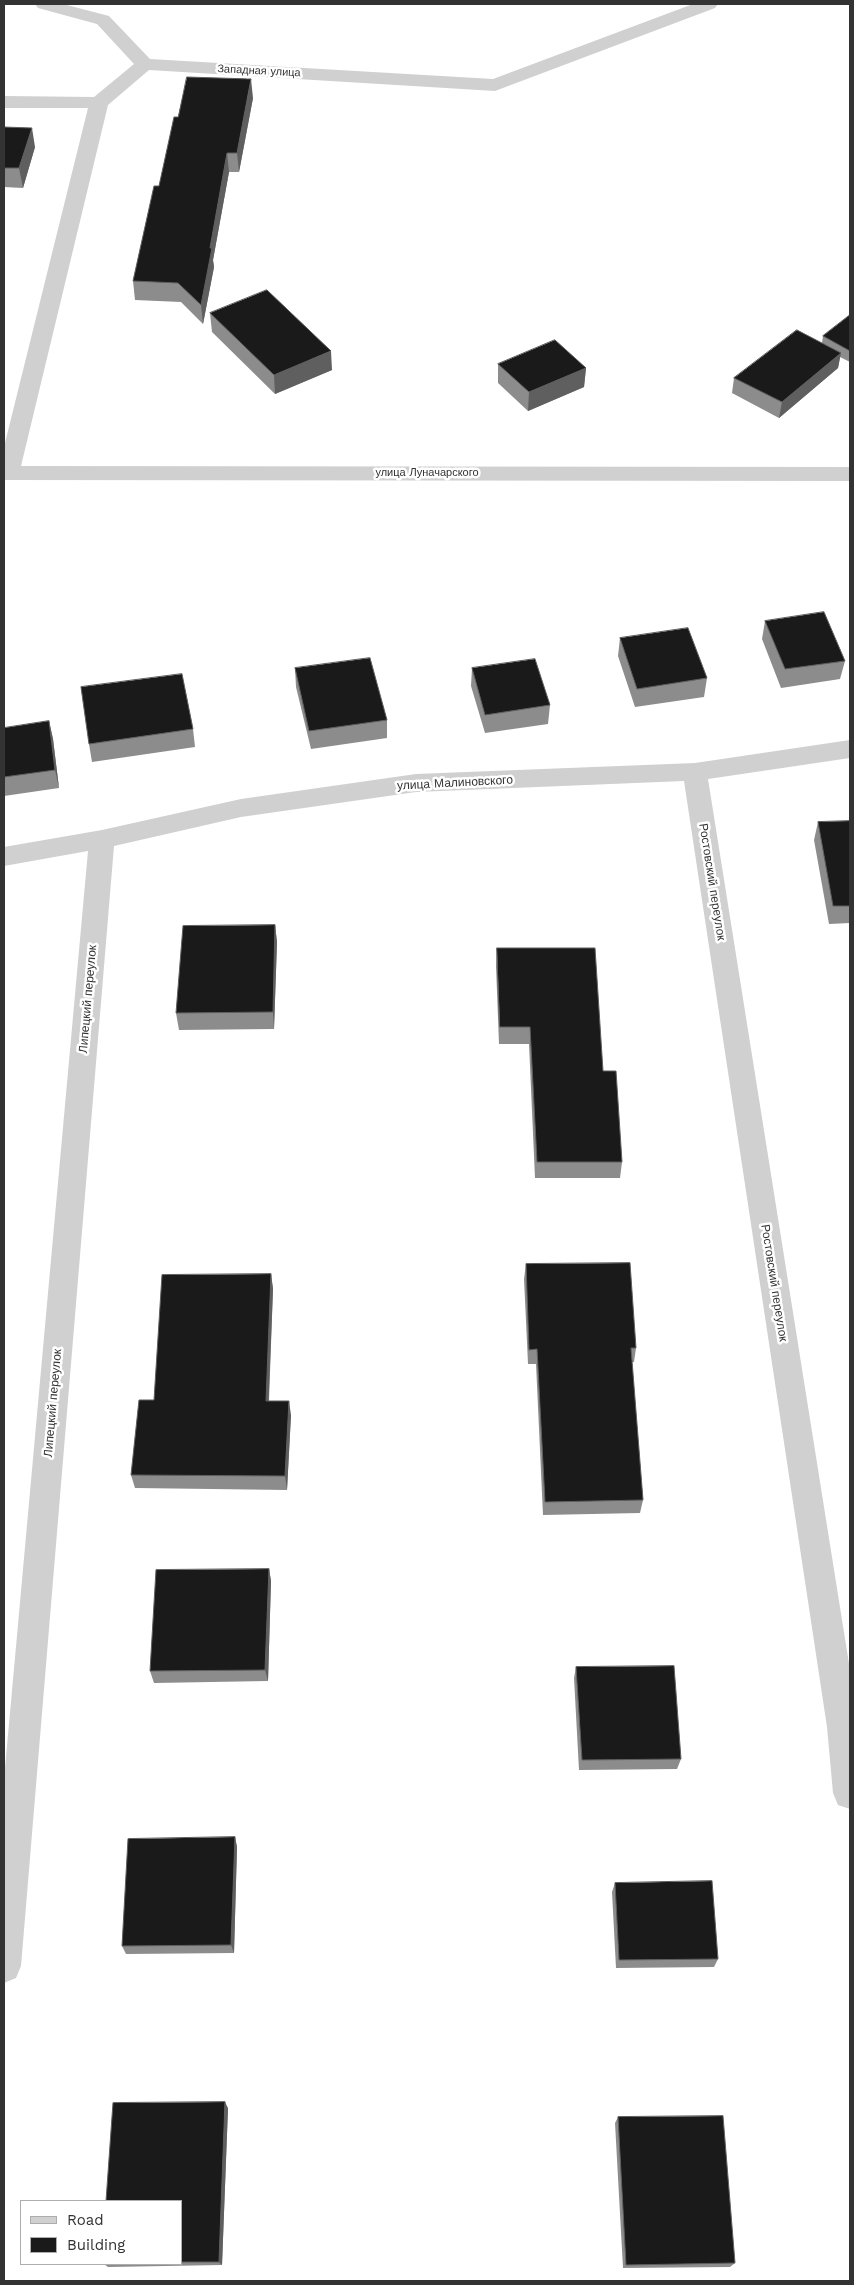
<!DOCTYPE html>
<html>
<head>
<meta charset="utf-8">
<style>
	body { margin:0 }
	#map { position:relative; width:854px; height:2285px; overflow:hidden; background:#fff; font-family:"Work Sans",sans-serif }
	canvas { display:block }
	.frame { position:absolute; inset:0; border:5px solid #333; pointer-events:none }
	.legend { position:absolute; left:20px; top:2200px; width:162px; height:65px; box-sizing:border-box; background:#fff; border:1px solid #adadad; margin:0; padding:6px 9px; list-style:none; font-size:15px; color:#333 }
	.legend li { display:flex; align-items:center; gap:10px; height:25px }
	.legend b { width:25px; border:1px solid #adadad }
</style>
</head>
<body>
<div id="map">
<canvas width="854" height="2285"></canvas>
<div class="frame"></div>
<ul class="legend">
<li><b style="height:6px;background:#d0d0d0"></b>Road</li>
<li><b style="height:14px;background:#1a1a1a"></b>Building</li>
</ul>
</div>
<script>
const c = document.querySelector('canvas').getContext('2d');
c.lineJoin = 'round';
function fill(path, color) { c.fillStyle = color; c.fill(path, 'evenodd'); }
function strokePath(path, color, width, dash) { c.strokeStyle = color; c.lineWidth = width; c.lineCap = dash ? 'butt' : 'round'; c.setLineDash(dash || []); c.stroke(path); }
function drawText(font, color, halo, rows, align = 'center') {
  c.font = font + ' "Work Sans",sans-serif'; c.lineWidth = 5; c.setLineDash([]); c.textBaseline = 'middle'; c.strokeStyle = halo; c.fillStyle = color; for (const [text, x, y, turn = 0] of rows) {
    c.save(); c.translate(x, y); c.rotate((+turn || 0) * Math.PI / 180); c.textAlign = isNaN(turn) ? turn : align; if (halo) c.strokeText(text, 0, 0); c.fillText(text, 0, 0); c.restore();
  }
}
const minor = new Path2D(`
	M35 4H63L109 16 150 59 493 79 693 4H718L715 8 495 91 149 70 108 105 21 466 850 467V481L4 480V447L88 108H4V96L94 97 134 64 97 24 38 8Z
	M850 740V758L708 779 850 1670V1809L838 1805 833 1793 827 1727 684 781 416 792 241 817 114 846 21 1966 16 1978 4 1983V1779L88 851 4 866V847L102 830 241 799 416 774 695 763Z`);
const wall = new Path2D(`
	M253 98 239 172H229L213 260 214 267 203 324 181 302 135 300 133 281 178 117Z
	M4 127 35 147 23 188 4 187Z
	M210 313 332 370 275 394 212 332Z
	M850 315V362L840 357 838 368 779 418 732 393 734 378 822 343 823 336Z
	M498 364 586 368 584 387 528 411 498 383Z
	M765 621 845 661 840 679 781 688 762 639Z
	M620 638 707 678 704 697 635 707 618 656Z
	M295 668 387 720V738L311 749 296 687Z
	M472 668 550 705 548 724 485 733 471 686Z
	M49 721 53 739 59 788 4 796V728Z
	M193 729 195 747 92 762 89 744Z
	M850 821V923L829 924 814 840 818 822Z
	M275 925 277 942 274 1029 179 1030 176 1013Z
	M497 948 603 1071 622 1162 620 1178H535L529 1044H499L496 966Z
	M526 1264 636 1348 634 1362H632L643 1500 640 1513 543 1515 536 1364H528L524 1279Z
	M271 1274 273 1289 269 1401 291 1415 287 1490 135 1488 131 1475 154 1400Z
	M269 1569 271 1581 268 1681 154 1683 150 1671Z
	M576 1667 681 1759 677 1769 579 1770 574 1678Z
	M235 1837 237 1847 234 1953 126 1954 122 1946Z
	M615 1883 718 1959 714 1967 616 1968 612 1892Z
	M228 2108 222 2265 108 2267 104 2264H181V2201Z
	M618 2117 735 2263 730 2267 623 2268 615 2123Z`);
const shadedWall = new Path2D(`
	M251 79 253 98 239 172 237 153Z
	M32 128 35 147 23 188 19 168Z
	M227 153 229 172 213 260 214 267 203 324 201 305 210 248Z
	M331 351 332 370 275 394 274 375Z
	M841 353 838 368 779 418 782 402Z
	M586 368 584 387 528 411 529 392Z
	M49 721 53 739 59 788 55 770Z
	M275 925 277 942 274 1029 273 1012Z
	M271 1274 273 1289 268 1415 266 1401Z
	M289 1401 291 1415 287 1490 285 1476Z
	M269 1569 271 1581 268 1681 265 1670Z
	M235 1837 237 1847 234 1953 231 1945Z
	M225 2102 228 2108 222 2265 219 2262Z`);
const building = new Path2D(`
	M187 77 251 79 237 153H227L210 248H212L201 305 178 283 133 281 154 186H159L174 117H178Z
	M4 127 32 128 19 168H4Z
	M267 290 331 351 274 375 210 313Z
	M850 315V351L823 336Z
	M797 330 841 353 782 402 734 378Z
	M555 340 586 368 529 392 498 364Z
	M824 612 845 661 785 669 765 621Z
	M688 628 707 678 637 689 620 638Z
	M370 658 387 720 309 731 295 668Z
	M535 659 550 705 485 715 472 668Z
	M182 674 193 729 89 744 81 687Z
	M49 721 55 770 4 777V728Z
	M850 821V906H833L818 822Z
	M275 925 273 1012 176 1013 183 926Z
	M497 948H595L603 1071H616L622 1162H537L530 1027H500Z
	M630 1263 636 1348H631L643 1500 545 1502 537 1349 529 1350 526 1264Z
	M271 1274 266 1401H289L285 1476 131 1475 139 1400H154L162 1275Z
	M269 1569 265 1670 150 1671 156 1570Z
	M674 1666 681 1759 582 1760 576 1667Z
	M235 1837 231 1945 122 1946 128 1839Z
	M712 1881 718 1959 619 1960 615 1883Z
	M225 2102 219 2262H181V2201H106L113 2103Z
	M723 2116 735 2263 626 2265 618 2117Z`);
const farStreetnames = [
	["Западная улица",259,71,3],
	["улица Луначарского",427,473]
];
const streetNames = [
	["улица Малиновского",455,783,-3],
	["Ростовский переулок",712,882,81],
	["Липецкий переулок",88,999,-85],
	["Ростовский переулок",774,1283,81],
	["Липецкий переулок",53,1403,-85]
];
fill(minor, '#d0d0d0');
fill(wall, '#8c8c8c');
fill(shadedWall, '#5f5f5f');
fill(building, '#1a1a1a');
strokePath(building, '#5f5f5f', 1);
drawText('11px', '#333', '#fff', farStreetnames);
drawText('12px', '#333', '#fff', streetNames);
</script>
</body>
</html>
